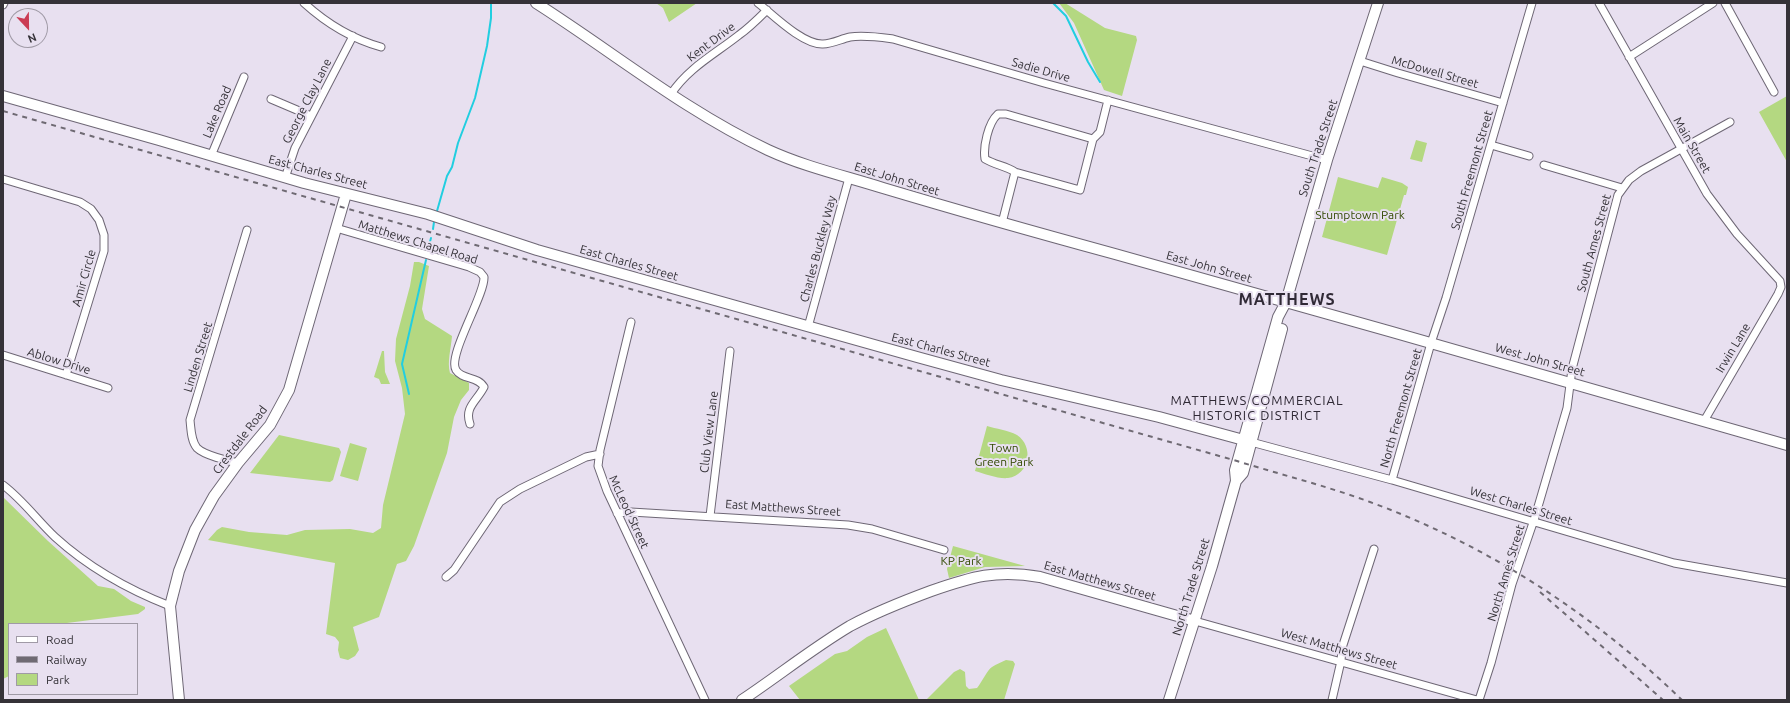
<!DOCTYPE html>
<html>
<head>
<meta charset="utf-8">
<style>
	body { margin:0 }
	#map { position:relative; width:1790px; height:703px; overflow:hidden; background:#e8e0f0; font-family:Ubuntu,sans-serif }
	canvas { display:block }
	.frame { position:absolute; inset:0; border:4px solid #353238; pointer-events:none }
	.legend { position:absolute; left:8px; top:623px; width:130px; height:72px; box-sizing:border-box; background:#e8e0f0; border:1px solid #a09aa6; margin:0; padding:5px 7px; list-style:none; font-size:12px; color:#353238 }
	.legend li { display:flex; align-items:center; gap:8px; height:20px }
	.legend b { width:20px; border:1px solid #a09aa6 }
	.north { position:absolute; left:8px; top:8px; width:40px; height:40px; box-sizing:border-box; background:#e8e0f0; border:1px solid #a09aa6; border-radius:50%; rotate:158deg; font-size:11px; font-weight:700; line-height:16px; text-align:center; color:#353238 }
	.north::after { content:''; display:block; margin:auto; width:14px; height:18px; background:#cb3b54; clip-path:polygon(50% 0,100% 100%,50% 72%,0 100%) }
</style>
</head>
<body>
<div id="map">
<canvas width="1790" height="703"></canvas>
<div class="frame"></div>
<ul class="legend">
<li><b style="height:5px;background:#fff"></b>Road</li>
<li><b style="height:5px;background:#6f6a73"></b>Railway</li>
<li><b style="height:11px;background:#b4d881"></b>Park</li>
</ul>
<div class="north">N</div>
</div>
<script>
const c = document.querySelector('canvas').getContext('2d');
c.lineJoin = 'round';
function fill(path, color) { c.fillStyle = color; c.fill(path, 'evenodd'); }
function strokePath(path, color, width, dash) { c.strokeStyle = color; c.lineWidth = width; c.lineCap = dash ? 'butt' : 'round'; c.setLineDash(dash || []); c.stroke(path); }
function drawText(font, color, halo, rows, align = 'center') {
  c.font = font + ' Ubuntu,sans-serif'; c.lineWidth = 4; c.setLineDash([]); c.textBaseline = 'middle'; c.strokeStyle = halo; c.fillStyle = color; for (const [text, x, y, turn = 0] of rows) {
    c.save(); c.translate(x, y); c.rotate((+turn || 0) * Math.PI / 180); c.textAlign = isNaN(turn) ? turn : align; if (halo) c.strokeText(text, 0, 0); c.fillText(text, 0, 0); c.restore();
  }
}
const green = new Path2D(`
	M656 3H697L669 22 663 8Z
	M1059 3H1065L1105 28 1136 36 1137 40 1122 96 1104 90 1074 23Z
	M1787 96V162L1759 112Z
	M1416 140 1427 143 1422 162 1410 159Z
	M1338 177 1378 188 1382 177 1402 183 1408 187 1406 195H1404L1387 255 1322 237Z
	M414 262H419L429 266 422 309 425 319 452 336C451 349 447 362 450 373L469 383V390L461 400 454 417 447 453 414 546 406 561 397 564 379 617 353 627 359 650 355 656 348 660 340 658 338 650 339 642 335 637 326 634 335 563 208 540 217 530 222 527 249 532 287 535 305 530 350 529 373 533 381 528 383 505 405 414 402 388 395 361 396 339 410 286Z
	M382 351H384L385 372 390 384H381L379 379 374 377Z
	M987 426C996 429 1008 430 1017 435 1034 446 1030 475 1008 478 998 479 985 474 975 471Z
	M279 435 339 448 341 452 333 480 330 482 250 473Z
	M350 443 367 448 358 481 340 476Z
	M3 497 48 541 98 586 114 589 131 601 145 607V609L138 614 59 624H9V676L3 679Z
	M953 546 1025 566 985 567 949 578 947 569Z
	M886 628 919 700H800L789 686 835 654 847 651 867 637Z
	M1006 660 1013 661 1015 664 1004 700H926L954 672 960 669 965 672 966 686 969 689 977 688C982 682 987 670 992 667 996 664 1002 662 1006 660Z`);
const stream = new Path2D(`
	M1053 3 1066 16 1088 62 1100 82
	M437 211 447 176 452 167 458 143 475 98 487 46 491 18V3
	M433 229 434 222
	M428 249 431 238
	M409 394 402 364 426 260`);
const street = new Path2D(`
	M304 3C326 23 352 39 381 47
	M758 3C773 15 803 45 823 44 832 44 841 39 850 37 864 35 878 37 893 39L1044 83 1327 160
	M1599 3 1707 194 1737 234 1780 281 1781 287 1778 294 1704 421
	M1725 3 1774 92
	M3 5 4 3
	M1629 57 1713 3
	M1360 61 1398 73 1503 103
	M671 94C688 68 715 54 739 35 749 28 758 19 767 10
	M271 99 311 116
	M1093 139 1006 114H998C988 123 983 147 985 159 995 165 1006 166 1015 172L1080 190 1093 139 1100 132 1108 100
	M1491 145 1529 156
	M211 156 244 77
	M1544 165 1622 188
	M285 178 295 148 353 36
	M3 179 80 202 91 209 99 220 104 235V251L66 375
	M1002 223 1015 172
	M336 228 469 267 480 272 484 277C485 295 447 356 456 370 462 380 478 376 484 387 477 401 464 407 470 424
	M631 322 600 450 598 466 607 491 705 700
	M808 327 849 178
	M3 355 108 388
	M1251 442 1392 480 1674 563 1787 583
	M238 463C228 461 204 455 197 448 191 441 191 429 190 420L247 230
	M1392 480 1431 343 1446 298 1532 3
	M3 485C23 500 37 520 55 537 88 567 129 590 170 606
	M617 513 631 512 848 525 872 529 944 550
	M710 516 730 351
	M446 577 454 570 500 502 520 489 586 457 600 454
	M1195 621 1477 700
	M1332 700 1341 661 1342 648 1374 549
	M1479 700 1491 663 1512 584 1535 517 1567 408 1572 369 1618 195 1629 180 1641 171 1730 122`);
const secondary = new Path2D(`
	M536 3C613 52 685 111 768 150 805 167 845 176 883 188 960 211 1038 233 1115 254 1339 317 1564 380 1787 445
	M3 96 159 140 304 183 428 214 537 250 917 357 1001 380 1159 417 1251 442
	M1236 481 1235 470 1278 317 1286 302 1327 160 1378 3
	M179 700 170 606 179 571 195 530 214 496 238 463 270 425 289 390 346 194
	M742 700C778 676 813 648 850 626 876 612 904 601 931 591 971 577 997 569 1040 577L1195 621
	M1169 700 1212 566 1236 481 1243 473 1282 329`);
const rail = new Path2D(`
	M3 111 1237 461C1282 475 1327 486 1370 502 1487 545 1592 613 1682 700
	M1540 592 1663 700`);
const streetNames = [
	["Kent Drive",711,42,-37],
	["Sadie Drive",1041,70,16],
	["McDowell Street",1435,72,16],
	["George Clay Lane",307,101,-63],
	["Lake Road",217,112,-67],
	["Main Street",1692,145,60],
	["South Trade Street",1318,148,-72],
	["South Freemont Street",1472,170,-74],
	["East Charles Street",318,172,15],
	["East John Street",897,179,17],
	["Matthews Chapel Road",418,242,17],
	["South Ames Street",1594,243,-75],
	["Charles Buckley Way",818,249,-75],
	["East Charles Street",629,263,16],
	["East John Street",1209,267,16],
	["Amir Circle",84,278,-74],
	["Irwin Lane",1733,348,-59],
	["East Charles Street",941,350,15],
	["Linden Street",198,357,-73],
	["West John Street",1540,360,16],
	["Ablow Drive",59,361,17],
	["North Freemont Street",1401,408,-74],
	["Club View Lane",709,432,-83],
	["Crestdale Road",240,440,-53],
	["West Charles Street",1521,506,17],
	["East Matthews Street",783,508,4],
	["McLeod Street",629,512,65],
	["North Ames Street",1506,573,-73],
	["East Matthews Street",1100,581,16],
	["North Trade Street",1191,587,-73],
	["West Matthews Street",1339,649,16]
];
const parkNames = [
	["Stumptown Park",1360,215],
	["Town",1004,448],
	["Green Park",1004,462],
	["KP Park",961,561]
];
const neighbourhoodNames = [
	["MATTHEWS COMMERCIAL",1257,401],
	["HISTORIC DISTRICT",1257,416]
];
const districtNames = [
	["MATTHEWS",1287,300]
];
fill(green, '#b4d881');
strokePath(stream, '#22cee0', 2);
strokePath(street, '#6e6775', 9);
strokePath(secondary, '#6e6775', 12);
strokePath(street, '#fff', 7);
strokePath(secondary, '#fff', 10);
strokePath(rail, '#6f6a73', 2, [5, 5]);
drawText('12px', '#353238', '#e8e0f0', streetNames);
drawText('12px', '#324902', '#e8e0f0', parkNames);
c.letterSpacing = '1px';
drawText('13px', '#302a36', '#e8e0f0', neighbourhoodNames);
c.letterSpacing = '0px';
c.letterSpacing = '1px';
drawText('bold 16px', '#302a36', '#e8e0f0', districtNames);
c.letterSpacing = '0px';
</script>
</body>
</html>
